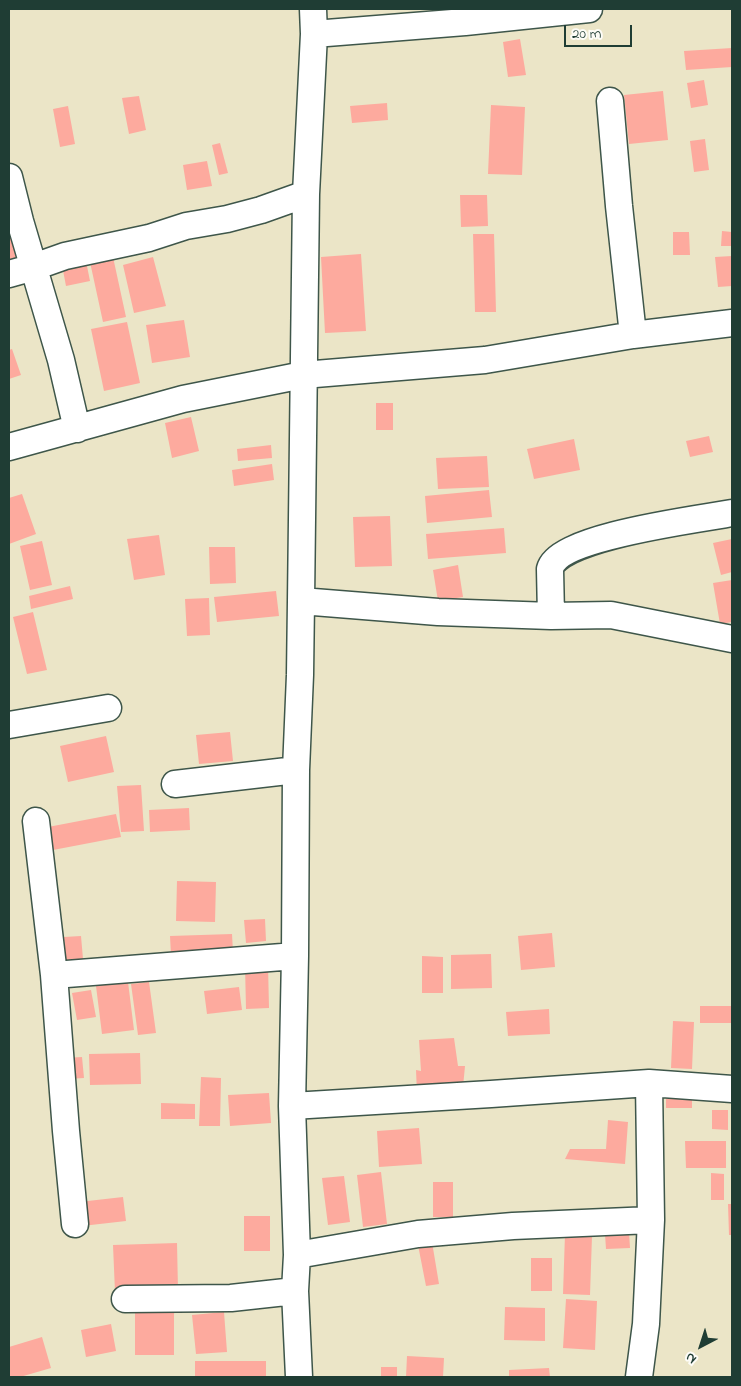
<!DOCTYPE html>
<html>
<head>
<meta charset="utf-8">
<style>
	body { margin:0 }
	#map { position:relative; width:741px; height:1386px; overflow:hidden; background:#ebe5c7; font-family:"Indie Flower",sans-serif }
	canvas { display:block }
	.frame { position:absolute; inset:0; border:10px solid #1f3d34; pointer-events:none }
	.north { position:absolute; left:676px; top:1321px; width:50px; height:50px; -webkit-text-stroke:4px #fdfcf7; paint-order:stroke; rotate:220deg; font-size:14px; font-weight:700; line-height:20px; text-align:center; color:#1f3d34 }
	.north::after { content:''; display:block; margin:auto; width:18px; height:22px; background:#1f3d34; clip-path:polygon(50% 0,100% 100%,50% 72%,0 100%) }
	.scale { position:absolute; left:564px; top:25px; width:68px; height:22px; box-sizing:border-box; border:2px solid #1f3d34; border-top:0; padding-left:6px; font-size:15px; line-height:18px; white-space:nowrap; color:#1f3d34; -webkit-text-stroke:4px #fdfcf7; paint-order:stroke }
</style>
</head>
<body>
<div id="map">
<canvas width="741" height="1386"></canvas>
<div class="frame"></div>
<div class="north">N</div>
<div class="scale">20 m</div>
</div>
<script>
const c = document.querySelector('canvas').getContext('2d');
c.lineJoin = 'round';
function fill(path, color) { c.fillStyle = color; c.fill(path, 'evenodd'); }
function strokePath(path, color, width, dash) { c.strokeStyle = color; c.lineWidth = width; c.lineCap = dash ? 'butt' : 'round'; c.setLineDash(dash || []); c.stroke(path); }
const building = new Path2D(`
	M520 39 526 75 508 77 503 42Z
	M732 48V67L686 70 684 51Z
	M704 80 708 105 691 108 687 83Z
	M663 91 668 140 629 144 624 95Z
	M139 96 146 130 129 134 122 98Z
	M387 103 388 120 352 123 350 106Z
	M491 105 525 107 522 175 488 174Z
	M68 106 75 144 60 147 53 109Z
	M705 139 709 170 694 172 690 141Z
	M220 143 228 173 219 175 212 145Z
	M207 161 212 186 187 190 183 165Z
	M460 195H487L488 226 461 227Z
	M9 223 20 259 9 262Z
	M722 231 732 232V246H721Z
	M673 232H689L690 255H673Z
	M473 234H494L496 312H475Z
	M361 254 366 331 325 333 321 257Z
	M85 256 90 281 66 286 61 260Z
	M732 256V286L718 287 715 257Z
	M113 257 126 317 103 322 90 262Z
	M153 257 166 306 134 313 123 265Z
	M184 320 190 357 152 363 146 325Z
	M127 322 140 383 104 391 91 329Z
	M12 349 21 375 9 379V350Z
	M376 403H393V430H376Z
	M191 417 199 451 172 458 165 423Z
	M709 436 713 452 690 457 686 441Z
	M574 439 580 470 534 479 527 449Z
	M271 445 272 458 238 461 237 449Z
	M487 456 489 487 438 489 436 458Z
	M272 464 274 480 234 486 232 470Z
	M489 490 492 517 427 523 425 496Z
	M22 494 36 534 9 544V498Z
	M390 516 392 566 355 567 353 517Z
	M504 528 506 553 428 559 426 534Z
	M159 535 165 575 134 580 127 539Z
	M732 539V572L721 575 713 543Z
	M42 541 52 585 30 590 20 546Z
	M209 547H235L236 583 210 584Z
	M458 565 463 597 438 601 433 570Z
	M732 580V622L720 624 713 583Z
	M70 586 73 599 31 609 29 596Z
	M276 591 279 616 217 622 214 597Z
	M209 598 210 635 187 636 185 599Z
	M33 612 47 670 27 674 13 617Z
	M230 732 233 761 199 764 196 735Z
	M106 736 114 772 68 782 60 746Z
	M141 785 144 831 121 832 117 786Z
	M189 808 190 830 150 832 149 810Z
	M116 814 121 837 53 850 48 827Z
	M177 881 216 882 215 922 176 921Z
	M265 919 266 941 246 943 244 920Z
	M552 933 555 967 521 970 518 936Z
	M232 934 233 952 171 955 170 936Z
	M81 936 83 959 66 960 64 937Z
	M491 954 492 988 451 989V955Z
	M422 956 443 957V993H422Z
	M245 965H268L269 1008 246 1009Z
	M127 974 134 1030 102 1034 95 978Z
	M149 982 156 1033 138 1035 131 984Z
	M239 987 242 1010 207 1014 204 991Z
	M91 990 96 1017 77 1020 72 993Z
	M700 1006H732V1023H700Z
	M549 1009 550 1034 508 1036 506 1012Z
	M673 1021 694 1022 692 1069 671 1068Z
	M454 1038 458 1066H465L463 1087 417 1093 416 1070 421 1071 419 1040Z
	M140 1053 141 1084 90 1085 89 1054Z
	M82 1057 84 1078 67 1079 65 1058Z
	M201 1077 221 1078 220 1126H199Z
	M269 1093 271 1123 230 1126 228 1095Z
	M666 1099H692V1108H666Z
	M161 1103 195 1104V1119H161Z
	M712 1110H728V1130L712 1129Z
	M608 1120 628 1122 625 1164 565 1159 570 1149H606Z
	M419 1128 422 1164 379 1167 377 1131Z
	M685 1141H726V1168H686Z
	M381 1172 387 1224 363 1227 357 1175Z
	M711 1173 724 1174V1200H711Z
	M344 1176 350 1222 328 1225 322 1178Z
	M433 1182H453V1217H433Z
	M123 1197 126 1221 82 1226 79 1202Z
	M728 1204H732V1235H729Z
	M244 1216H270V1251H244Z
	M629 1232 630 1248 606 1249 605 1234Z
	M565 1234 592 1236 590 1295 563 1294Z
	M432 1242 439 1284 426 1286 418 1245Z
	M177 1243 178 1290 115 1292 113 1245Z
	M531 1258H552V1291H531Z
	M566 1299 597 1301 595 1350 563 1348Z
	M505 1307 545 1308V1341L504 1340Z
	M135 1310H174V1355H135Z
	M224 1312 227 1352 196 1354 192 1315Z
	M111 1324 116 1351 86 1357 81 1330Z
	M42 1337 51 1368 20 1377H9V1347Z
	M407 1356 444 1358 443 1377H406Z
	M195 1361H266V1377H195Z
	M381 1367H397V1377H381Z
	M549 1368 550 1377H509V1370Z`);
const minor = new Path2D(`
	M314 34 465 22 589 9
	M610 101 619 206 633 335
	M9 177 20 221 61 360 77 429
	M9 274 34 267 65 256 149 238 186 226 227 219 261 210 306 194
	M9 447 183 399 303 375 485 360 633 335 732 323
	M301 601 438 612 551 616 611 615 732 639
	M551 616 550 569C558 536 701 519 732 513
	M9 725 108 708
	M175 784 296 770
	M36 821 54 975 66 1131 75 1224
	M54 975 295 956
	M292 1106 491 1094 649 1083 732 1089
	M297 1255 418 1234 513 1226 651 1220
	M125 1299 231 1298 295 1291
	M299 1377 295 1291 297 1255 292 1106 295 956 296 770 300 675 301 601 306 194 314 34 313 9
	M639 1377 646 1324 651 1220 649 1083`);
fill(building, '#fdaa9e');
strokePath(minor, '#3e564a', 29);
strokePath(minor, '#fff', 26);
</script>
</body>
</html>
